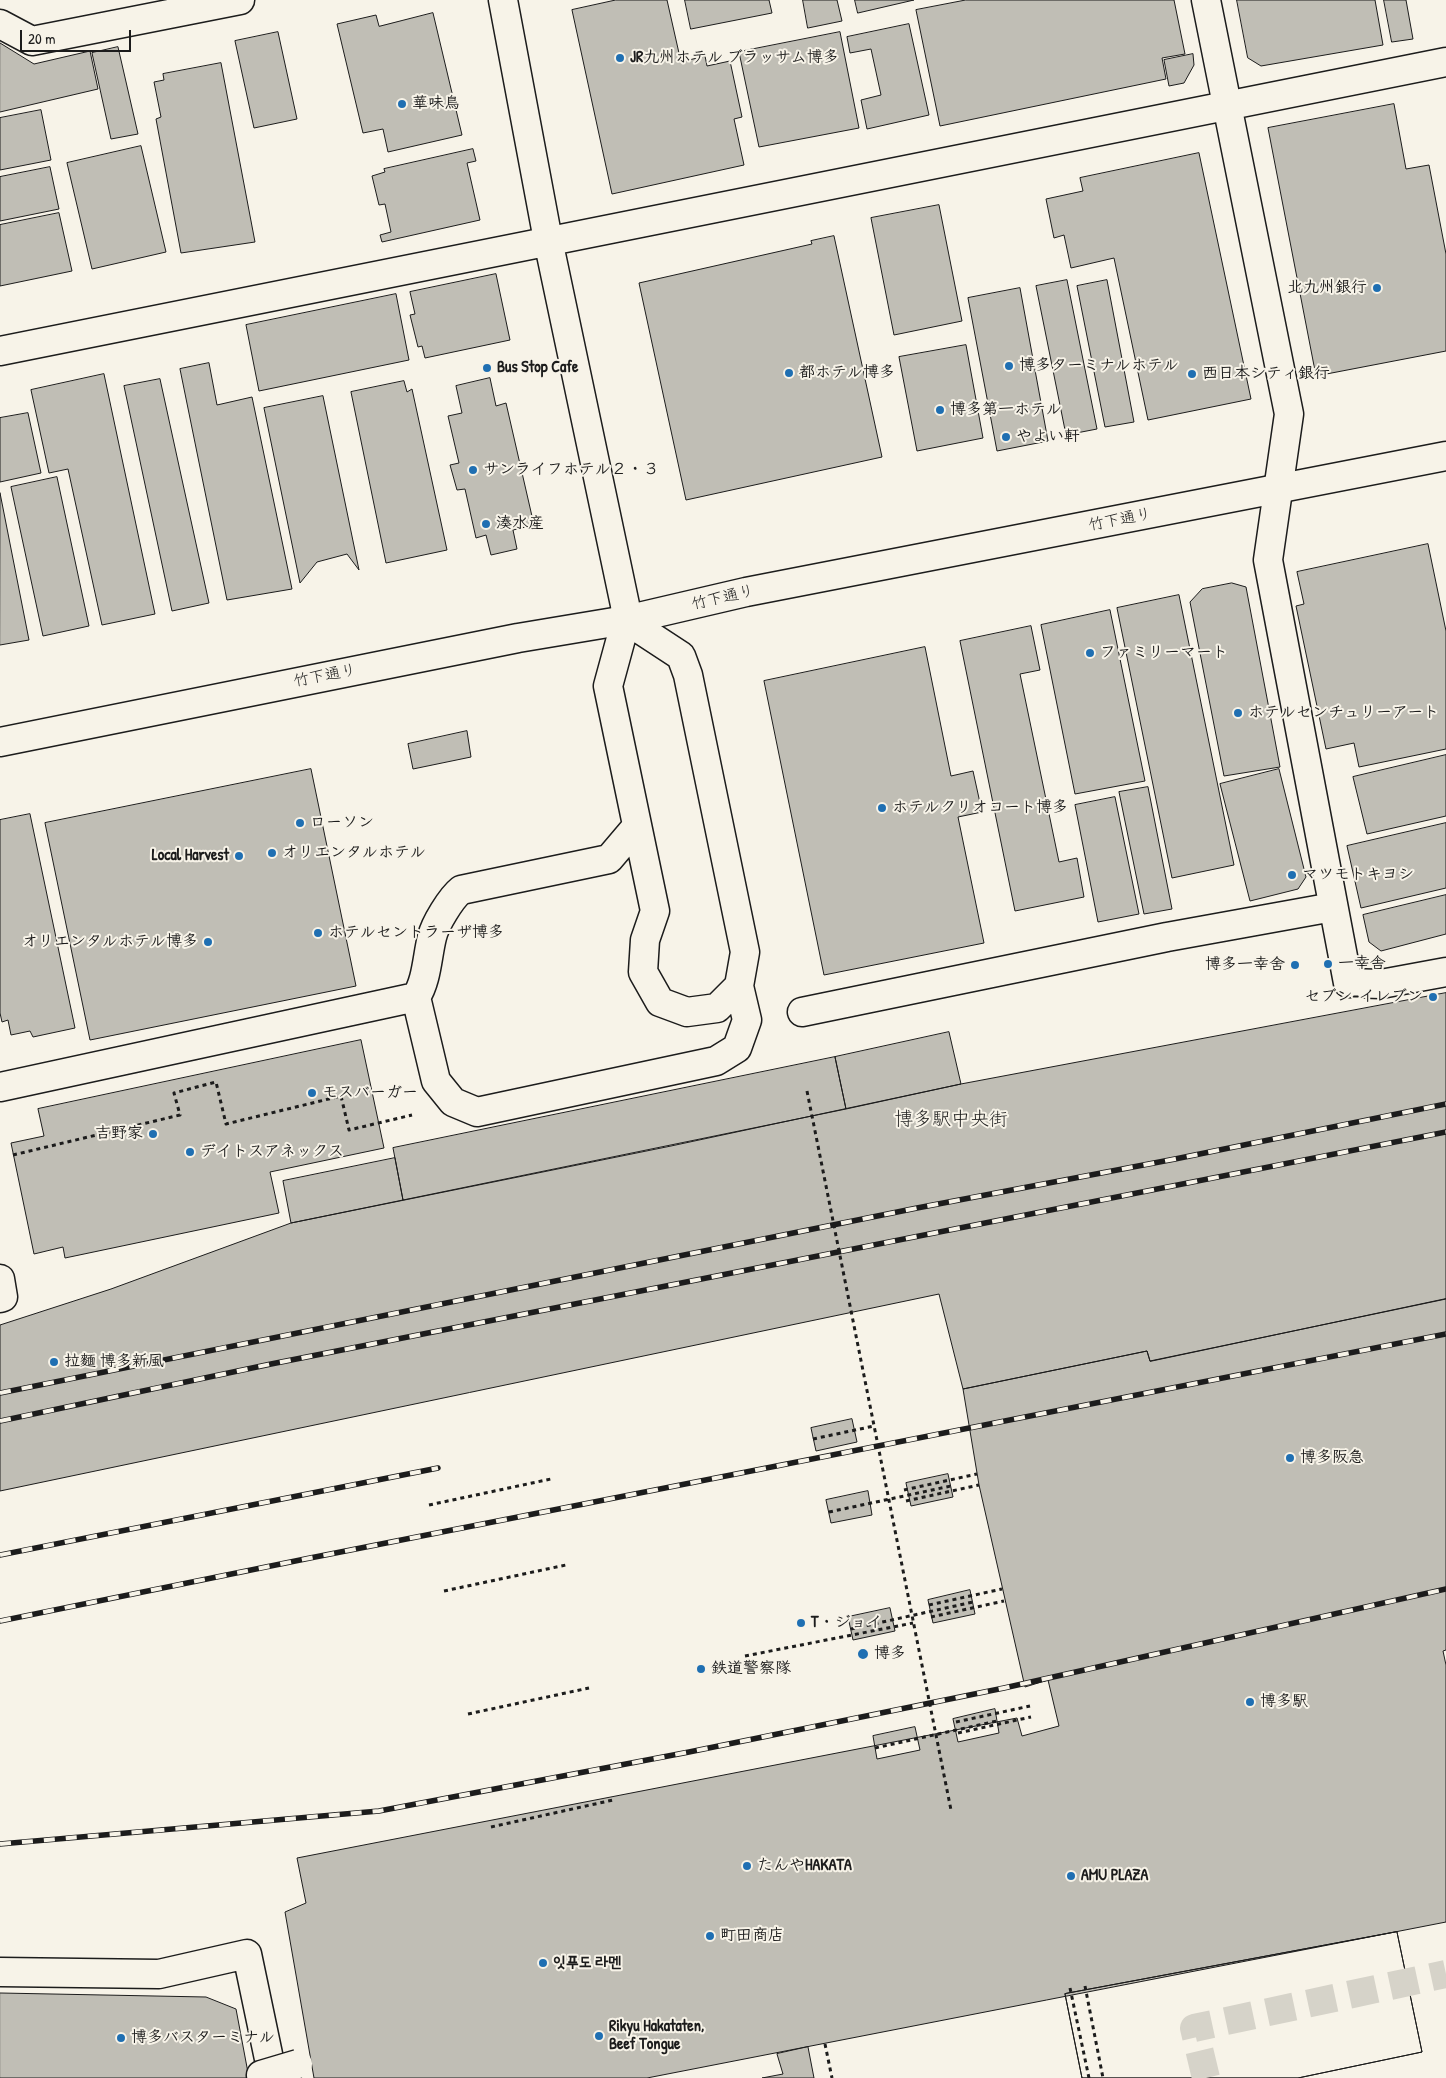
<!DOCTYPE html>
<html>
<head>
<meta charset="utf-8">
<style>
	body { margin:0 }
	#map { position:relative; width:1446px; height:2078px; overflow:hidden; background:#f7f3e8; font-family:"Patrick Hand",sans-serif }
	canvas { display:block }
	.scale { position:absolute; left:20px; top:30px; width:111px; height:22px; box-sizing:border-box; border:2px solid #1c1c1c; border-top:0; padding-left:6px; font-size:15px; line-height:18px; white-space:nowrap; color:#1c1c1c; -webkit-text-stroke:4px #f7f3e8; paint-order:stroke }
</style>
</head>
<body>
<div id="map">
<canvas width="1446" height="2078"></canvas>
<div class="scale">20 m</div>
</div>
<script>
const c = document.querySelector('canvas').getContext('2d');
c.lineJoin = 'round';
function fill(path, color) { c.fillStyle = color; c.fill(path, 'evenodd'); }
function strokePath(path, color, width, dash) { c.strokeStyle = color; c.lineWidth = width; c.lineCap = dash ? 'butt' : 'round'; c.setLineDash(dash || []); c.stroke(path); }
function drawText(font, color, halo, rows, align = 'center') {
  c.font = font + ' "Patrick Hand","Klee One","Poor Story",sans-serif'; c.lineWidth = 4; c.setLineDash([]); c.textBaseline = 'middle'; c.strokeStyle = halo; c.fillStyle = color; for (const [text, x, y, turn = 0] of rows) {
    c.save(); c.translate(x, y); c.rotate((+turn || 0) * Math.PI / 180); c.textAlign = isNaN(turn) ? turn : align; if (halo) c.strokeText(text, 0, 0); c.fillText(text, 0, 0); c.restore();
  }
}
const building = new Path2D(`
	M616 0H667L681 62 705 56 707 66 730 61 742 117 734 119 744 165 612 194 572 10Z
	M685 0H769L772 13 691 29Z
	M803 0H837L842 21 808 28Z
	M855 0H914L858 13Z
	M966 0H1174L1185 54 1162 58 1166 79 940 126 916 10Z
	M1237 0H1375L1383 45 1261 66 1248 58Z
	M1384 0H1406L1413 39 1392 42Z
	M433 13 462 135 388 152 383 129 363 133 337 24 376 15 379 26Z
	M909 24 929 115 867 129 861 100 881 95 871 49 850 53 847 37Z
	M278 32 297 119 254 128 235 41Z
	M840 32 859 128 759 147 739 52Z
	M0 43 34 64 90 51 98 89 0 112Z
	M118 47 138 134 111 139 92 53Z
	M1193 54 1194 65 1184 83 1169 86 1164 60Z
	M221 63 255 242 181 253 156 119 161 117 154 82 164 80 163 74Z
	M1394 104 1406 169 1429 165 1446 254V351L1316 376 1268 128Z
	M41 110 51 160 0 170V118Z
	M141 146 166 252 92 269 67 163Z
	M473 149 476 161 467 163 480 220 382 242 380 235 391 232 385 204 379 205 372 176 385 172 384 169Z
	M1199 153 1251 399 1148 420 1114 258 1071 268 1064 235 1054 238 1046 199 1083 191 1080 178Z
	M50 167 59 209 0 221V177Z
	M939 205 962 321 894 335 871 218Z
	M59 213 72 271 0 286V225Z
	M834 236 882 457 686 500 639 283 812 244 811 241Z
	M496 274 510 340 425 358 422 346 418 347 410 315 415 314 410 292Z
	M1067 280 1097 429 1066 435 1036 286Z
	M1107 280 1134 422 1105 427 1077 286Z
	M1020 288 1048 441 997 451 968 298Z
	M396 294 409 360 259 391 246 325Z
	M966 345 983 438 917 451 899 357Z
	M209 363 217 405 252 397 292 589 227 600 180 369Z
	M104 374 155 614 102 625 68 469 49 473 31 390Z
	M490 378 496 406 506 403 534 525 513 530 517 549 491 555 486 535 476 538 465 489 457 490 450 465 459 463 448 416 462 413 456 386Z
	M160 379 209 603 172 611 124 386Z
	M404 381 407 392 412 389 447 550 386 563 351 392Z
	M323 396 359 570 347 554 317 562 300 583 264 408Z
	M28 413 41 473 0 482V418Z
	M57 477 89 626 43 636 11 487Z
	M0 493 29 640 0 645Z
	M1428 544 1446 631V749L1359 767 1354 743 1326 749 1296 606 1304 604 1297 572Z
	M1232 583 1246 587 1280 767 1224 776 1190 602 1202 589Z
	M1179 595 1234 865 1172 878 1117 608Z
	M1110 610 1145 781 1075 794 1041 625Z
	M1031 626 1040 670 1020 674 1059 862 1077 858 1084 897 1015 911 960 641Z
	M925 647 951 776 973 771 982 812 958 817 984 943 824 975 764 681Z
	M467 731 471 757 413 769 408 744Z
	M1446 755V816L1367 834 1353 777Z
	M311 769 356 986 90 1040 45 823Z
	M1279 769 1306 877 1298 889 1250 901 1220 784Z
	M1148 787 1172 909 1144 914 1119 792Z
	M1115 797 1139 914 1098 922 1075 805Z
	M30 814 75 1028 33 1037 30 1031 11 1035 8 1020 2 1022 0 1013V820Z
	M1446 823V888L1361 908 1347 846Z
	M1446 895V934L1381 951 1369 942 1363 915Z
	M1446 993V1299L1150 1361 1147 1351 963 1389 939 1294 0 1491V1325L111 1289 291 1223 671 1146 961 1084Z
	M949 1032 961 1084 846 1109 835 1057Z
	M361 1040 384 1148 270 1172 279 1213 65 1258 63 1247 34 1254 11 1143 44 1136 38 1109Z
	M835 1057 846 1109 403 1200 393 1148Z
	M395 1158 403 1200 291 1223 283 1181Z
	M1446 1299V1650L1443 1651 1446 1665V1922L647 2078H314L285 1912 306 1903 297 1858 1017 1718 1022 1736 1059 1726 1048 1680 1025 1687 979 1485 963 1389 1147 1351 1150 1361Z
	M852 1419 857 1442 816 1451 811 1428Z
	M948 1474 953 1497 911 1506 906 1483Z
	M868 1491 872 1515 831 1523 826 1500Z
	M970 1590 975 1614 933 1623 928 1600Z
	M890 1608 895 1631 853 1640 848 1617Z
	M995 1709 999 1733 958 1742 953 1719Z
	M915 1727 920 1750 877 1759 873 1736Z
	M1397 1932 1422 2052 1298 2078H1082L1065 1994Z
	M1397 1932 1422 2052 1298 2078H1082L1065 1994Z
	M0 1993 206 1997 236 2009 249 2078H0Z
	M808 2047 814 2078H762L783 2074 777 2054Z`);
const minorTunnel = new Path2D(`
	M1206 2078 1194 2028 1446 1974`);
const path = new Path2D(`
	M807 1091 951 1810
	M13 1155 180 1115 174 1093 216 1082 226 1124 341 1096 349 1130 412 1115
	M813 1439 874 1426
	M904 1490 977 1474
	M906 1501 979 1485
	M429 1505 551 1479
	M829 1512 951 1486
	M444 1591 566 1565
	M929 1605 1002 1589
	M931 1617 1004 1601
	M851 1629 973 1602
	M745 1656 913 1623
	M468 1714 589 1688
	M956 1722 1030 1706
	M958 1733 1031 1717
	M875 1748 997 1721
	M491 1827 613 1800
	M1085 1986 1103 2078
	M1070 1988 1089 2078
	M825 2044 832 2078`);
const minor = new Path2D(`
	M503 0 548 240 625 605 626 620 608 686 655 911 645 940 643 972 660 1002 687 1012 717 1008 739 986 745 952 688 675 681 656 626 620
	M1206 0 1289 414 1268 560 1348 983 1381 984 1446 972
	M0 24 32 41 240 0
	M0 351 1446 62
	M416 997 436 1081 453 1102 477 1112 716 1061 737 1048 747 1020 739 986
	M802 1012 1167 937 1333 907
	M0 1087 416 997C427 980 427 957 432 937 435 924 451 898 461 890L609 859 637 826
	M0 1279 3 1297 0 1298
	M0 1972 159 1974 247 1954 273 2078`);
const highway = new Path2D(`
	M0 742 518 638 626 620 746 592 1446 456`);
const rail = new Path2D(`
	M0 1393 917 1208 1175 1159 1446 1104
	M0 1421 271 1364 1446 1132
	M0 1555 438 1468
	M0 1621 310 1558 1446 1334
	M0 1844 379 1811 689 1752 1004 1688 1446 1589`);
const minorBridge = new Path2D(`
	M262 2078 261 2075 298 2064`);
const markers = [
	[620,58,5,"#1f6fb2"],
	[402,104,5,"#1f6fb2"],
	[1377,288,5,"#1f6fb2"],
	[1009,366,5,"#1f6fb2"],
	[487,368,5,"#1f6fb2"],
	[789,373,5,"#1f6fb2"],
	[1192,374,5,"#1f6fb2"],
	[940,410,5,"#1f6fb2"],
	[1006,437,5,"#1f6fb2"],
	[473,470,5,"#1f6fb2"],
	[486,524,5,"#1f6fb2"],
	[1090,653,5,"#1f6fb2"],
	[1238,713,5,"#1f6fb2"],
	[882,808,5,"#1f6fb2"],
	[300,823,5,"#1f6fb2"],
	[272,853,5,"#1f6fb2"],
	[239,856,5,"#1f6fb2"],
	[1292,875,5,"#1f6fb2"],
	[318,933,5,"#1f6fb2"],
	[208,942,5,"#1f6fb2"],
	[1328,964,5,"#1f6fb2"],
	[1295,965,5,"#1f6fb2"],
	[1433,997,5,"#1f6fb2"],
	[312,1093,5,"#1f6fb2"],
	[153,1134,5,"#1f6fb2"],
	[190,1152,5,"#1f6fb2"],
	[54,1362,5,"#1f6fb2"],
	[1290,1458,5,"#1f6fb2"],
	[801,1623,5,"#1f6fb2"],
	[863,1654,6,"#1f6fb2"],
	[701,1669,5,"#1f6fb2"],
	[1250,1702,5,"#1f6fb2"],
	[747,1866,5,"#1f6fb2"],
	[1071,1876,5,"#1f6fb2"],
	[710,1936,5,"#1f6fb2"],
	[543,1963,5,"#1f6fb2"],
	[599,2036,5,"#1f6fb2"],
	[121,2038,5,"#1f6fb2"]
];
const poiNames = [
	["JR九州ホテル ブラッサム博多",630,58],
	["華味鳥",412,104],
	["北九州銀行",1367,288,"right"],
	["博多ターミナルホテル",1019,366],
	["Bus Stop Cafe",497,368],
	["都ホテル博多",799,373],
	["西日本シティ銀行",1202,374],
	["博多第一ホテル",950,410],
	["やよい軒",1016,437],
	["サンライフホテル２・３",483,470],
	["湊水産",496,524],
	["ファミリーマート",1100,653],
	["ホテルセンチュリーアート",1248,713],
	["ホテルクリオコート博多",892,808],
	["ローソン",310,823],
	["オリエンタルホテル",282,853],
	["Local Harvest",229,856,"right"],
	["マツモトキヨシ",1302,875],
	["ホテルセントラーザ博多",328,933],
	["オリエンタルホテル博多",198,942,"right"],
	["一幸舎",1338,964],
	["博多一幸舍",1285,965,"right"],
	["セブン-イレブン",1423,997,"right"],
	["モスバーガー",322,1093],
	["吉野家",143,1134,"right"],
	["デイトスアネックス",200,1152],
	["拉麵 博多新風",64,1362],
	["博多阪急",1300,1458],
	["T・ジョイ",811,1623],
	["博多",874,1654],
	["鉄道警察隊",711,1669],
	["博多駅",1260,1702],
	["たんやHAKATA",757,1866],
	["AMU PLAZA",1081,1876],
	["町田商店",720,1936],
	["잇푸도 라멘",553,1963],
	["Rikyu Hakataten,",609,2027],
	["Beef Tongue",609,2045],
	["博多バスターミナル",131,2038]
];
const streetNames = [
	["竹下通り",1120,520,-11],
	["竹下通り",723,598,-13],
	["竹下通り",325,676,-11]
];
const quarterNames = [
	["博多駅中央街",951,1120]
];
fill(building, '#c0beb5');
strokePath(building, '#1c1c1c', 1);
strokePath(minorTunnel, '#d6d3c9', 28, [28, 14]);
strokePath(minor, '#1c1c1c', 31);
strokePath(highway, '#1c1c1c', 31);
strokePath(path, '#1c1c1c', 3, [4, 4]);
strokePath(minor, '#f7f3e8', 28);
strokePath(highway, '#f7f3e8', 28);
strokePath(rail, '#1c1c1c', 5.5);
strokePath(rail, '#f7f3e8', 4, [11]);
strokePath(minorBridge, '#1c1c1c', 31, []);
strokePath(minorBridge, '#f7f3e8', 28);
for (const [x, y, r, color] of markers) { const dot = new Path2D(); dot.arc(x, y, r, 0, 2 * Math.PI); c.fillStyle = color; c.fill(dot); strokePath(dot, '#f7f3e8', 2); }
drawText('bold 16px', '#1c1c1c', '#f7f3e8', poiNames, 'left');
drawText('16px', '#1c1c1c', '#f7f3e8', streetNames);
drawText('19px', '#1c1c1c', '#f7f3e8', quarterNames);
</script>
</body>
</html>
